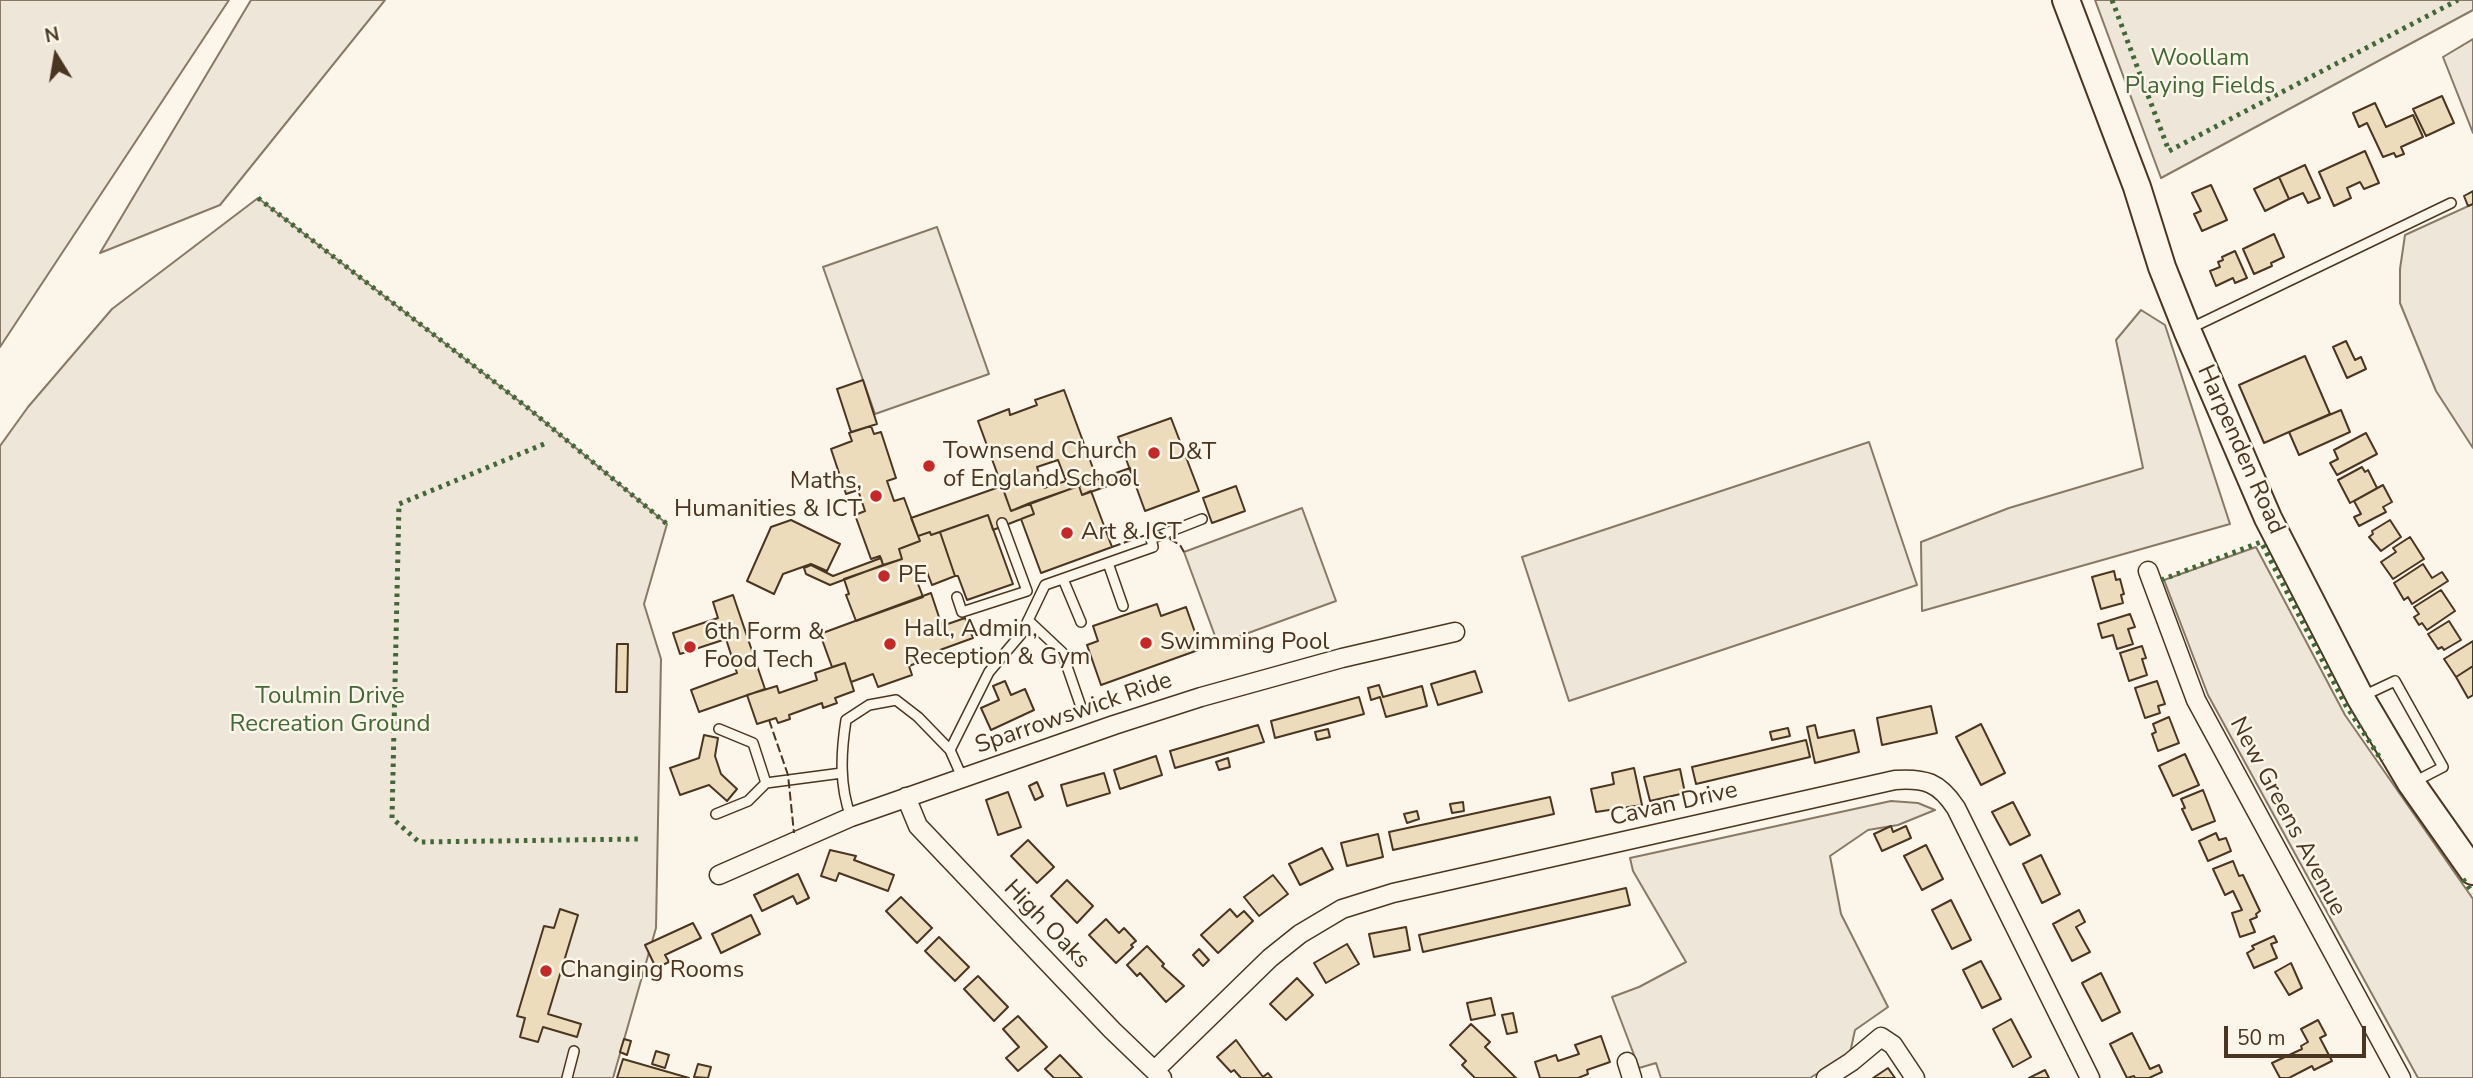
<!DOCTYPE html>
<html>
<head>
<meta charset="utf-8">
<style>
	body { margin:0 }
	#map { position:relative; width:2473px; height:1078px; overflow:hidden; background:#fbf6e9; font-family:"Nunito Sans",sans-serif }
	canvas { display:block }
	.north { position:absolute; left:21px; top:21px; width:70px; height:70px; -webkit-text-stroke:5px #fbf6e9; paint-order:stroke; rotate:349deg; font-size:19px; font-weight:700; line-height:28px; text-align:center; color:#4a3520 }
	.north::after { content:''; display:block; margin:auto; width:24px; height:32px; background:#4a3520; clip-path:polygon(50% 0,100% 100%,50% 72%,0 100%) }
	.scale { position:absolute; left:2224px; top:1026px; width:142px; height:32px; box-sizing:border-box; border:4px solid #4a3520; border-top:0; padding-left:9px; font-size:21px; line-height:24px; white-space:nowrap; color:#4a3520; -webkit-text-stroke:5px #fbf6e9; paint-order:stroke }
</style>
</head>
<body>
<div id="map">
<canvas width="2473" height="1078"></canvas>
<div class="north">N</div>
<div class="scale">50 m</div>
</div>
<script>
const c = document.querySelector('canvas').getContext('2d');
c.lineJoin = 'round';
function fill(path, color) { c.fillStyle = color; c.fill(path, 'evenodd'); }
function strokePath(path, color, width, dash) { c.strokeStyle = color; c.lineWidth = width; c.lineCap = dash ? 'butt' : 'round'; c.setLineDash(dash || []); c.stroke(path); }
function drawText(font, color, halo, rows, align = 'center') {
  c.font = font + ' "Nunito Sans",sans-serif'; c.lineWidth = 5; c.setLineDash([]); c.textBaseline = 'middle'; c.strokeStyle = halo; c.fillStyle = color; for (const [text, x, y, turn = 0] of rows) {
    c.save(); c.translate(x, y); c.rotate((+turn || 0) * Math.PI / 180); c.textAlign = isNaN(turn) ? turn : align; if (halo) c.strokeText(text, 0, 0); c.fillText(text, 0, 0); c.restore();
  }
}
const green = new Path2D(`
	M0 0H229L0 347Z
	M251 0H385L220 205 100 253Z
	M2095 0H2473V10L2161 178Z
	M2473 39V133L2443 57Z
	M258 198 528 408 667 524 644 604 661 659 656 928 613 1078H0V446L28 407 112 309Z
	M2473 204V448L2436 391 2400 303V269L2405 235Z
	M937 227 989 374 875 414 823 267Z
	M2141 310 2165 325 2230 524 1922 611 1921 542 2009 508 2143 468 2116 340Z
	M1869 442 1917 585 1569 701 1522 557Z
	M1302 508 1336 601 1218 644 1184 552Z
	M2256 547 2345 715 2473 899V1078H2418L2208 695 2164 580Z
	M1891 801 1918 803 1935 810 1898 825 1868 830 1830 856 1841 914 1888 1007 1855 1030 1850 1053 1810 1078H1661L1656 1063 1639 1068 1612 997 1639 987 1686 962 1633 871 1630 858Z`);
const building = new Path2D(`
	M2442 96 2454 123 2426 136 2413 109Z
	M2375 103 2386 127 2413 115 2423 137 2401 147 2404 154 2396 157 2394 153 2383 157 2367 123 2359 127 2353 113Z
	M2365 151 2379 183 2364 189 2360 182 2347 188 2351 198 2334 206 2319 172Z
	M2305 165 2320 198 2308 203 2303 193 2289 199 2279 177Z
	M2279 177 2289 199 2265 211 2254 189Z
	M2211 185 2227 220 2202 231 2194 214 2201 211 2192 193Z
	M2473 191V204L2468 206 2464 196Z
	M2274 234 2284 257 2271 263 2272 266 2254 274 2243 249Z
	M2235 251 2247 278 2235 283 2233 278 2216 286 2210 271 2220 267 2218 262 2223 260 2222 257Z
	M2346 341 2355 360 2361 357 2366 369 2347 378 2333 347Z
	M2305 356 2330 414 2264 443 2239 385Z
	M863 380 877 424 851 432 837 389Z
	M1064 390 1097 479 1011 511 978 421 1009 409 1010 415 1037 405 1035 400ZM1058 460 1066 481 1044 488 1037 467Z
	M2341 410 2350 432 2299 455 2289 432Z
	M1171 418 1199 491 1145 511 1118 437Z
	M871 426 874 434 881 432 896 478 887 481 894 501 904 498 920 541 899 549 902 559 883 565 880 556 871 559 855 515 865 511 858 490 846 494 831 449 852 441 849 433Z
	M2366 433 2377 454 2337 475 2330 463 2338 459 2334 450Z
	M2362 467 2365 472 2368 470 2377 488 2350 503 2338 480Z
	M1130 468 1133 477 1082 495 1079 486Z
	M2383 485 2392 502 2383 507 2386 512 2359 526 2354 517 2361 514 2354 501Z
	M1002 486 1011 511 1030 503 1034 514 993 530 988 515 931 535 930 532 918 536 911 518Z
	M1079 486 1082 495 1091 491 1112 547 1041 573 1021 519 1034 514 1030 503Z
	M1236 486 1245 511 1212 523 1203 498Z
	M988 515 1013 584 967 600 958 576H955L940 532Z
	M791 520 840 544 827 571 811 564 783 574 774 594 747 581 771 527Z
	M2390 520 2401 537 2381 551 2369 537 2373 534 2372 531Z
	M930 532 931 535 940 532 955 576 932 585 927 572 915 576 923 597 856 621 846 595 849 594 844 579 902 559 899 549 920 541 918 536Z
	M2410 537 2424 559 2393 579 2381 562 2396 552 2393 548Z
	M881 558 883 565 830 585 806 574 804 568 811 565 833 576Z
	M2423 564 2432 578 2442 572 2448 581 2412 604 2408 597 2404 600 2394 583Z
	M2114 571 2116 580 2120 579 2124 594 2121 595 2123 603 2101 609 2092 577Z
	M2441 590 2455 611 2427 630 2422 623 2419 625 2414 617 2419 614 2414 607Z
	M931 593 942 626 965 618 973 638 940 650 941 654 909 666 912 675 878 687 873 674 851 682 845 663 832 667 820 634Z
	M733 595 765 689 699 712 691 690 737 673 726 639 680 654 673 633 718 618 713 602Z
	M1157 604 1161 616 1186 607 1201 649 1101 685 1087 645 1098 641 1093 626Z
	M2130 614 2135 627 2128 629 2133 644 2117 649 2113 635 2102 638 2098 624Z
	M2449 621 2461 640 2444 650 2442 647 2438 649 2428 634Z
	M2473 641V666L2456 677 2444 659Z
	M617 644H628L627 692H616Z
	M2142 646 2146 658 2142 659 2147 675 2129 681 2120 653Z
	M845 663 854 691 835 698 837 703 823 708 822 703 789 715 790 719 778 723 776 718 757 724 747 695 777 686 779 693 817 680 815 673Z
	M2473 666V695L2468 698 2456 677Z
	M1475 671 1482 692 1438 705 1431 684Z
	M1005 681 1011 695 1025 689 1034 710 991 730 981 708 999 700 993 686Z
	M2157 681 2165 704 2158 706 2160 713 2145 718 2135 688Z
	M1379 685 1383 697 1422 686 1427 706 1386 717 1380 697 1371 700 1368 688Z
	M1359 697 1364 714 1275 738 1271 721Z
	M1931 706 1937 733 1882 745 1877 718Z
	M2169 717 2179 743 2158 751 2152 734 2156 732 2153 724Z
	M1981 724 2005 773 1981 785 1956 737Z
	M1258 725 1264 742 1175 768 1170 751Z
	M1815 725 1818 738 1854 730 1859 752 1815 763 1807 727Z
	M1788 728 1790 736 1772 740 1770 732Z
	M1328 729 1330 737 1317 740 1315 732Z
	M704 735 718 738 715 756 721 774 737 789 727 801 709 785 680 795 670 768 699 758Z
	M1806 740 1810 757 1696 784 1692 767Z
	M2185 754 2199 785 2173 796 2159 766Z
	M1156 756 1162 775 1120 789 1114 770Z
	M1228 758 1230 767 1219 770 1216 762Z
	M1634 768 1642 805 1596 812 1591 789 1614 784 1612 773Z
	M1680 769 1685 793 1650 801 1644 777Z
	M1104 773 1110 793 1067 806 1061 785Z
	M1037 782 1043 796 1035 800 1029 786Z
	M2203 790 2215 821 2192 830 2182 809 2185 808 2181 799Z
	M1008 792 1021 827 998 835 986 800Z
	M1550 797 1554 814 1393 850 1389 832Z
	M1463 802 1464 811 1452 813 1450 804Z
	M2013 802 2030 835 2010 845 1992 812Z
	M1417 811 1419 819 1407 823 1404 814Z
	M1891 826 1893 832 1906 826 1911 838 1882 851 1874 834Z
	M2216 833 2219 840 2226 838 2231 851 2208 861 2199 841Z
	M1378 834 1383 857 1347 866 1341 843Z
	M1028 840 1054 867 1037 883 1011 856Z
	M1926 845 1943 879 1922 890 1904 856Z
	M1322 848 1333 869 1300 885 1289 864Z
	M830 850 856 856 854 860 894 875 888 891 839 873 836 881 821 876Z
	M2041 855 2060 894 2042 903 2023 864Z
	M2233 861 2239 876 2243 875 2260 911 2256 914 2257 917 2250 920 2255 932 2240 937 2232 913 2242 910 2233 891 2225 895 2213 869Z
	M798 874 809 898 797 904 793 896 762 911 754 895Z
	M1273 875 1288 894 1259 916 1244 897Z
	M1067 880 1093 906 1077 923 1051 896Z
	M1626 888 1630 905 1423 952 1419 935Z
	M901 897 932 928 917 943 886 911Z
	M1951 900 1971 940 1952 949 1932 910Z
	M560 909 578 915 548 1014 581 1024 577 1037 543 1027 538 1042 520 1037 525 1018 517 1016 544 926 554 928Z
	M1230 909 1237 917 1244 911 1253 921 1218 953 1201 935Z
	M2079 910 2085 922 2076 927 2090 952 2072 961 2053 924Z
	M751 915 760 934 721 953 712 934Z
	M1106 919 1119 933 1124 928 1136 941 1131 945 1133 947 1116 963 1089 935Z
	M693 923 701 938 665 955 669 962 656 968 645 945Z
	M1406 927 1410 950 1374 957 1369 934Z
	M2274 936 2277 942 2271 944 2277 958 2254 968 2247 953 2254 949 2252 946Z
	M939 937 969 967 955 981 925 951Z
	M1347 944 1359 964 1326 983 1314 963Z
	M1147 946 1164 964 1162 966 1184 986 1166 1002 1140 973 1137 976 1127 965Z
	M1199 949 1209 960 1203 966 1193 955Z
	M1981 961 2001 999 1982 1008 1963 970Z
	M2291 963 2302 988 2289 995 2275 972Z
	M2101 973 2120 1012 2102 1021 2082 983Z
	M978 976 1008 1007 994 1021 964 989Z
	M1297 978 1313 995 1286 1020 1270 1004Z
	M1491 998 1495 1015 1471 1020 1467 1003Z
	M1513 1013 1517 1032 1507 1034 1502 1015Z
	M1018 1016 1047 1047 1018 1071 1006 1058 1019 1047 1003 1029Z
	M2011 1019 2031 1057 2013 1067 1993 1029Z
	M2318 1020 2326 1035 2320 1038 2332 1061 2314 1070 2312 1066 2289 1078H2280L2272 1063 2302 1049 2301 1046 2308 1042 2301 1029Z
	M1471 1024 1490 1042 1485 1047 1516 1078H1475L1462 1065 1466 1061 1450 1045Z
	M2132 1033 2150 1069 2159 1065 2162 1072 2149 1078H2135L2134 1076 2127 1078 2110 1044Z
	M1601 1036 1610 1062 1587 1070 1588 1074 1578 1078H1540L1535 1062 1556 1055 1558 1061 1579 1054 1575 1045Z
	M624 1039 631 1041 627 1055 620 1052Z
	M1236 1040 1263 1077 1268 1073 1272 1078H1241L1234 1070 1231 1072 1217 1057Z
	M656 1051 669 1055 665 1068 652 1064Z
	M1060 1055 1082 1078H1054L1045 1069Z
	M623 1059 689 1078H617Z
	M698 1064 711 1067 708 1078 694 1077Z
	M1888 1068 1895 1078H1873Z
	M2045 1070 2049 1078H2029Z`);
const lane = new Path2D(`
	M2189 329 2451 203
	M1108 563 1123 606
	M1063 579 1081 622
	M957 597 962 612 1027 591 1002 523
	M1028 620 1062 652 1080 704
	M2363 696 2395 681 2443 767 2412 783
	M950 750 989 672 1022 633 1045 585 1153 547 1151 539 1202 519
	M766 783 842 773
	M716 814 748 801 766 783 753 743 719 729
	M851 817C839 786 841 752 846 720L869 705 896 700 918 717 950 750 962 777
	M567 1078 574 1051`);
const street = new Path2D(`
	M2148 571 2196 700 2401 1078
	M906 797 918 826 1112 1030 1162 1078
	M719 875 851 817 1114 725 1201 697 1342 658 1455 632
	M1627 1062 1632 1078
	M1155 1070 1270 958 1300 934 1342 909 1393 893 1895 780C1925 778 1939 782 1956 808L2090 1078
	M1826 1078 1851 1062 1881 1037 1893 1045 1915 1078`);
const primary = new Path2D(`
	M2066 0 2137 187 2162 267 2187 330 2268 518 2360 697 2411 783 2473 871`);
const hedge = new Path2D(`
	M2112 0 2169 151 2458 0
	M258 198 528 408 667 524
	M544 444 399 504 392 818 419 842 641 839
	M2161 580 2261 542 2345 704 2382 761
	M2463 879 2473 893`);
const fence = new Path2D(`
	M1112 547 1157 531 1180 545 1184 552
	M769 720 788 775 794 833`);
const markers = [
	[1154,453,7,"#c62828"],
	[929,466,7,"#c62828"],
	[876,496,7,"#c62828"],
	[1067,533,7,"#c62828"],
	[884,576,7,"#c62828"],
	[1146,643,7,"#c62828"],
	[890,644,7,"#c62828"],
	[690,647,7,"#c62828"],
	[546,971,7,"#c62828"]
];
const parkNames = [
	["Woollam",2200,59],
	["Playing Fields",2200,87],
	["Toulmin Drive",330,697],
	["Recreation Ground",330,725]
];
const streetNames = [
	["Harpenden Road",2240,450,66],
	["Sparrowswick Ride",1074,714,-19],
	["Cavan Drive",1674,805,-13],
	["New Greens Avenue",2287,817,62],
	["High Oaks",1046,925,46]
];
const poiNames = [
	["Townsend Church",943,452],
	["of England School",943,480],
	["D&T",1168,453],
	["Maths,",862,482,"right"],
	["Humanities & ICT",862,510,"right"],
	["Art & ICT",1081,533],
	["PE",898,576],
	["Hall, Admin,",904,630],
	["Reception & Gym",904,658],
	["6th Form &",704,633],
	["Food Tech",704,661],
	["Swimming Pool",1160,643],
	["Changing Rooms",560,971]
];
fill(green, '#ede6d9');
strokePath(green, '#887966', 2);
fill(building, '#ecdcbc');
strokePath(building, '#4a3520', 2);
strokePath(lane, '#4a3520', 12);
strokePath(street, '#4a3520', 21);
strokePath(primary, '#4a3520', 30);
strokePath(lane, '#fbf6e9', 9);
strokePath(street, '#fbf6e9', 18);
strokePath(primary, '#fbf6e9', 26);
strokePath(hedge, '#436837', 5, [3.5, 5]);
strokePath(fence, '#4a3520', 2, [9, 3.5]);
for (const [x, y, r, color] of markers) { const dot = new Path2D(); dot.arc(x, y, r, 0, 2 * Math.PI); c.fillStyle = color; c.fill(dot); strokePath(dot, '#fbf6e9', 2.5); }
drawText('24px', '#436837', '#fbf6e9', parkNames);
drawText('24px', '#4a3520', '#fbf6e9', streetNames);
drawText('24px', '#4a3520', '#fbf6e9', poiNames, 'left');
</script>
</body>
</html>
